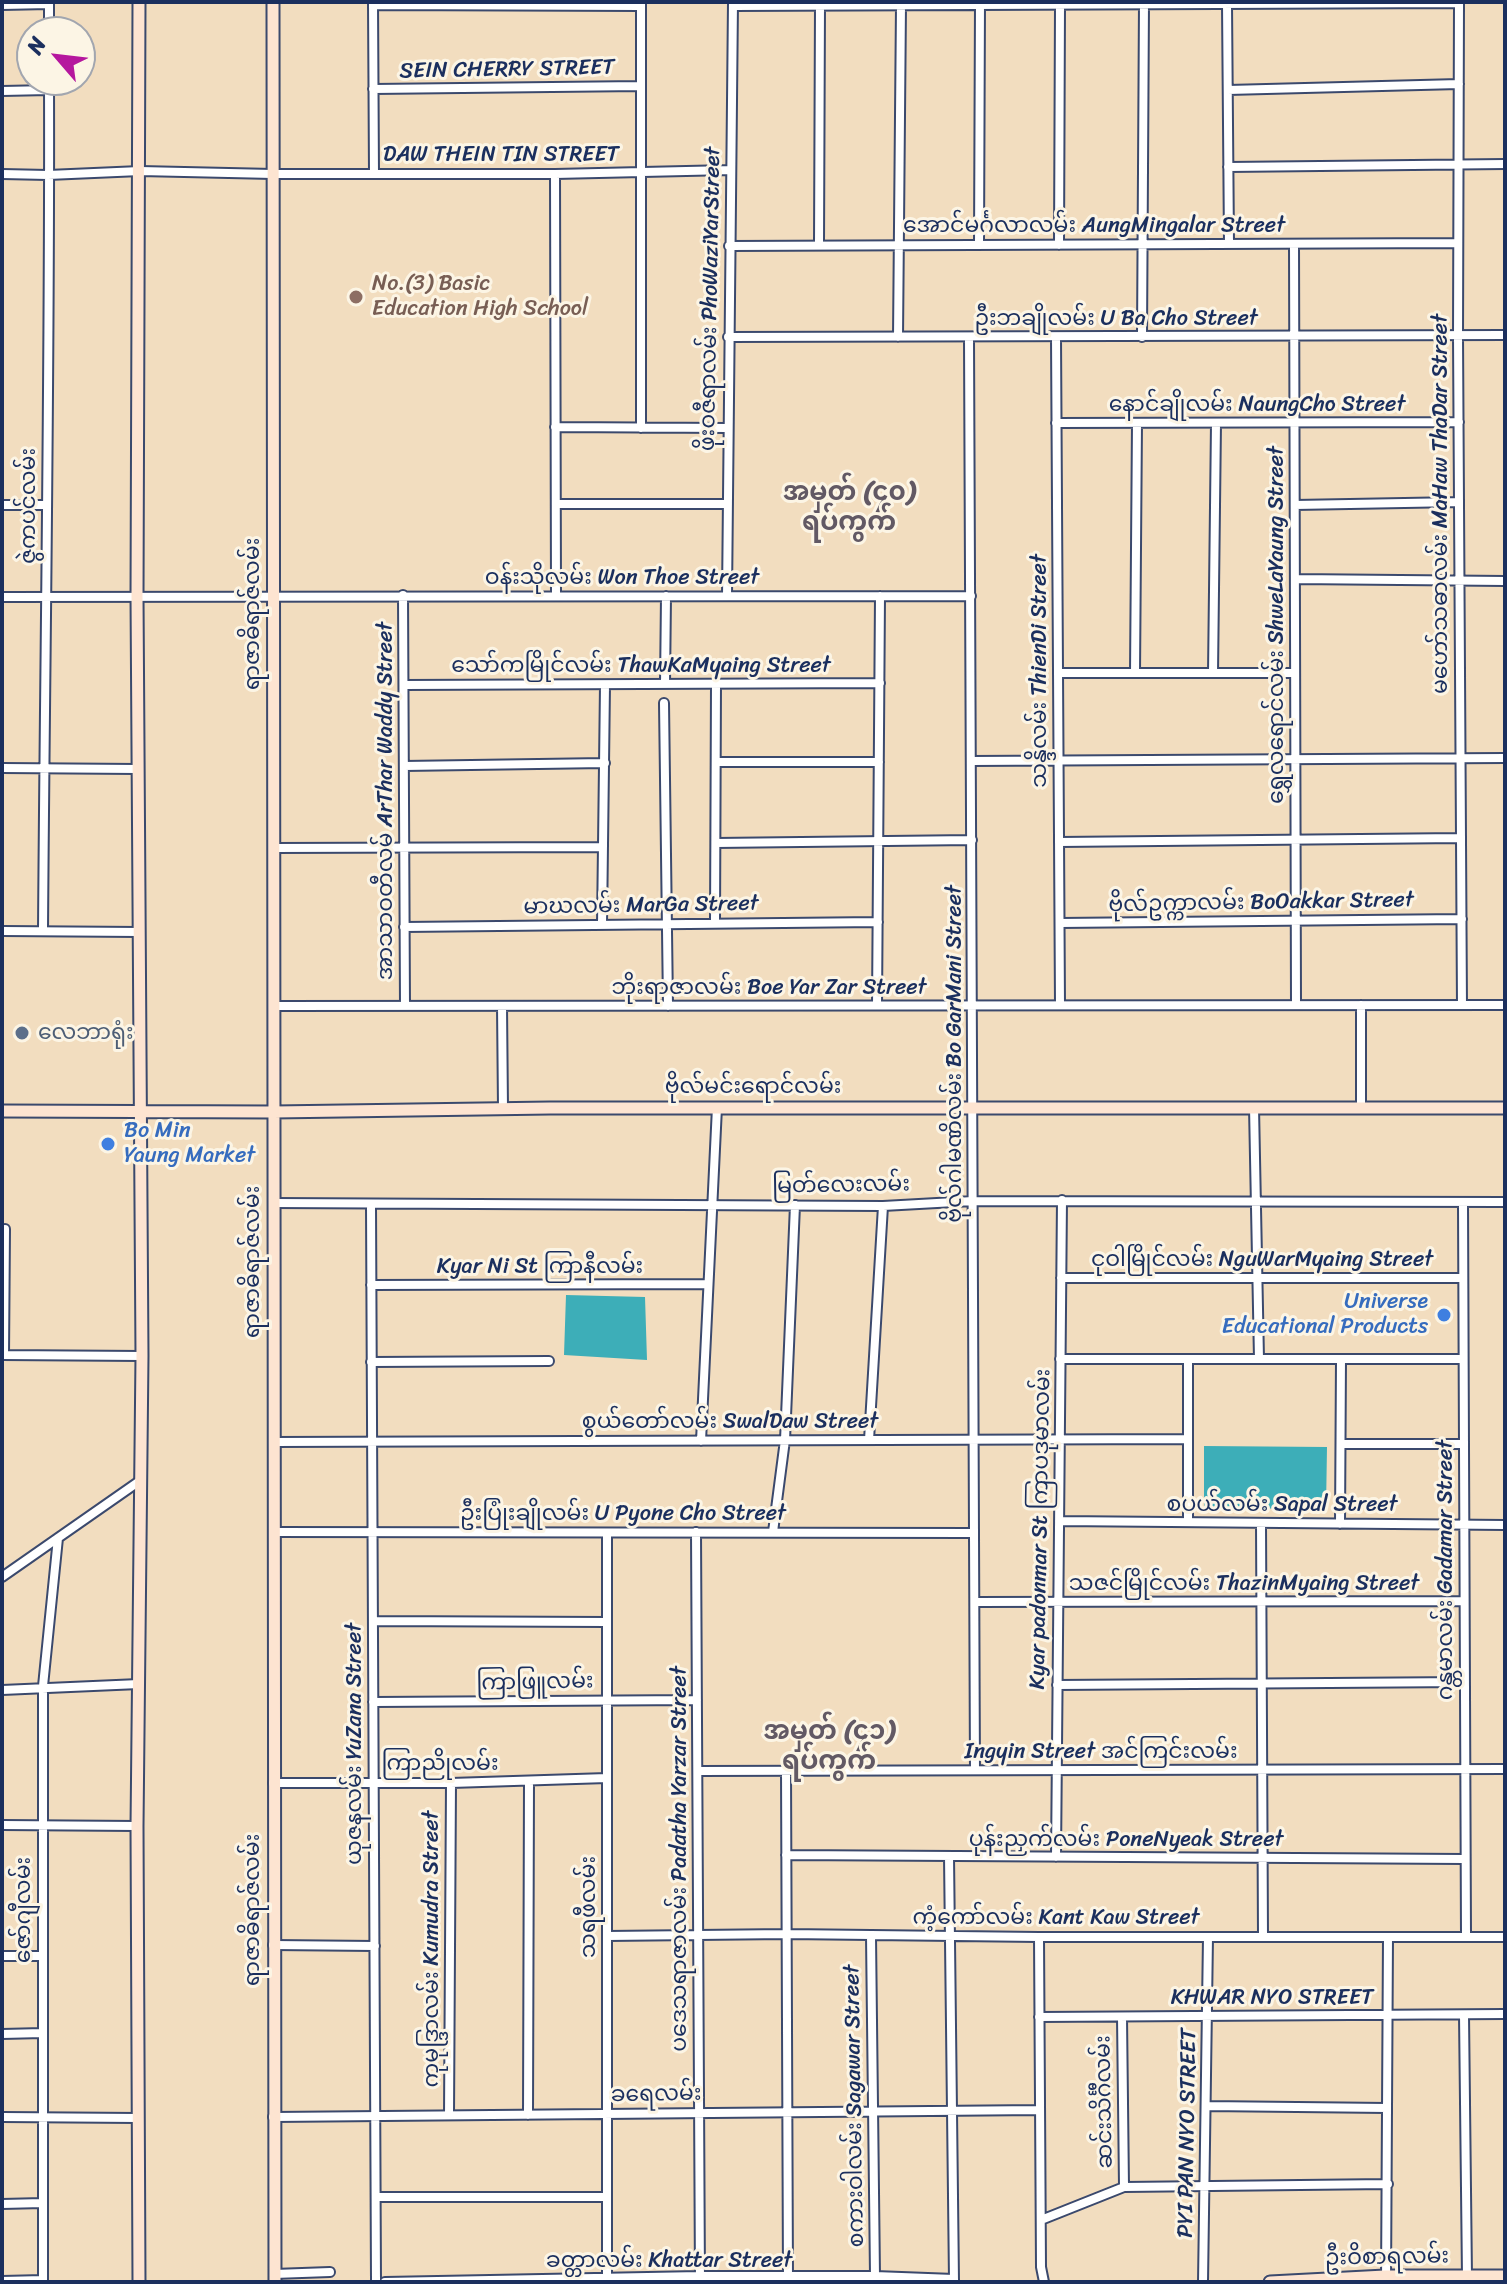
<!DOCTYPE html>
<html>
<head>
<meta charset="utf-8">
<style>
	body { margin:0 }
	#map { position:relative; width:1507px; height:2284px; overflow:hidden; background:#f2ddbf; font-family:Sriracha,sans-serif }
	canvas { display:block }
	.frame { position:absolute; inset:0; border:4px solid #1b2f5e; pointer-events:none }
	.north { position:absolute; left:16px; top:16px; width:80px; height:80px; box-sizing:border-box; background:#fcf5e5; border:2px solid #a2a6af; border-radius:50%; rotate:298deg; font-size:22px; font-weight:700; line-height:32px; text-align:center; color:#1b2f5e }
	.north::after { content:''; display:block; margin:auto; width:28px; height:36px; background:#b5179e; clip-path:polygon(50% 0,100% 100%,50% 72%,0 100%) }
</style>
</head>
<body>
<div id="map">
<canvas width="1507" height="2284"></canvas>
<div class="frame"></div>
<div class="north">N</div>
</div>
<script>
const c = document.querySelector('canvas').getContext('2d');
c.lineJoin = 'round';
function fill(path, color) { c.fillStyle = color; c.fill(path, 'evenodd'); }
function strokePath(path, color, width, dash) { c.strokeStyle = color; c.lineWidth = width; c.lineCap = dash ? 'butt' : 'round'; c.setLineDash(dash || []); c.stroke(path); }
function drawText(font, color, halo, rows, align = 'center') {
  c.font = font + ' Sriracha,"Noto Sans Myanmar",sans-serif'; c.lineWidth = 6; c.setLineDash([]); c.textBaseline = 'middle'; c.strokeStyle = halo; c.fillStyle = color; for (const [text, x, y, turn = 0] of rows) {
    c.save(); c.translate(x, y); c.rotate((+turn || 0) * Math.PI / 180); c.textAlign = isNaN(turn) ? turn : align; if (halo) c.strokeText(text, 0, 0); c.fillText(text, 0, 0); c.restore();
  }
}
const water = new Path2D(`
	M566 1295 645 1297 647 1360 564 1355Z
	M1204 1446 1327 1447 1326 1509 1204 1508Z`);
const street = new Path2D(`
	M49 2V32
	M641 2V428
	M1459 2 1458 336 1462 1005
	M373 3 374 174
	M1227 4 1229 244
	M2 5 49 4
	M373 5 641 6
	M733 6 1459 3
	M373 89 641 86
	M1228 90 1459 84
	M2 91 49 90
	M1228 167 1505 164
	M2 174 48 175 140 171 273 174H555L730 170
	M555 174 556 596
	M1294 244 1296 1005
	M819 245 820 5
	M979 245 980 2
	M1059 245 1060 5
	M729 246 1458 243
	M728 337 1505 335
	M898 337 901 5
	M1056 337 1060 1005
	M1142 337 1144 2
	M969 338 975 1770
	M1056 423 1459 422
	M555 427 728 428
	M556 504H728
	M2 505H46
	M1295 505 1459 502
	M1295 579 1505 581
	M403 595 405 1006
	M727 596 733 2
	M2 597 971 596
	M1058 673H1295
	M1135 673 1137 423
	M1213 673 1216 423
	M665 684 666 596
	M404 685 880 683
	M664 703 668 1006
	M971 761 1505 758
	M716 762H879
	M404 766 605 763
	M2 768 138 769
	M1059 842 1461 838
	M716 843 972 840
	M273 848 603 847
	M715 923 716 684
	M1060 923 1462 919
	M602 925 605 685
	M404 927 878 922
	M2 931 140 932
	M43 931C45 648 50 364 49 80
	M877 1005 880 596
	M1361 1005V1108
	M273 1006 1505 1005
	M502 1006 503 1108
	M1254 1107 1259 1359
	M273 1203 883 1206 973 1201 1505 1202
	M1463 1204 1466 1937
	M371 1205 376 2282
	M1061 1278H1463
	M371 1285 708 1284
	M2 1355 142 1356
	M4 1355 5 1229
	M1060 1359H1463
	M371 1362 549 1361
	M869 1440 883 1206
	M701 1441 717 1107
	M273 1442 1188 1439
	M1341 1444H1464
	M1059 1521 1505 1525
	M1188 1522V1359
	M1261 1523 1263 1937
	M1340 1524 1341 1359
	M273 1532 973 1533
	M696 1532 700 2282
	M773 1532 785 1440 795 1205
	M2 1577 141 1480
	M975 1602 1464 1601
	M373 1621 607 1622
	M1057 1685 1465 1682
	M2 1690 139 1684
	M373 1702 697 1700
	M786 1770 788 2281
	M698 1771 1505 1769
	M273 1783H451L607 1778
	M2 1825 137 1826
	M786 1855 1465 1859
	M949 1856 954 2281
	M1056 1857 1062 1200
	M607 1936 787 1934 1039 1937H1505
	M871 1936 875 2276
	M1039 1937 1041 2267 1044 2282
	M273 1945 375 1946
	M2 1956H42
	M1464 2015 1467 2277
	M1039 2017 1505 2014
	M1122 2017 1124 2187
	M2 2034 43 2033
	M1206 2106 1387 2108
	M449 2115 451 1783
	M528 2115 529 1781
	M2 2117 138 2118
	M273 2117 1040 2110
	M376 2197H607
	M2 2204 43 2203
	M1041 2220 1124 2187 1388 2184
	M274 2274 330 2272
	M2 2281 43 2280
	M43 2282V1686L58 1538
	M385 2282 700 2276H875L954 2279
	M607 2282V1533
	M1203 2282 1208 1937
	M1386 2282 1388 1937`);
const secondary = new Path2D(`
	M139 2 137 596 142 1356 137 1826 139 2282
	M273 2 275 2282
	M2 1111 274 1112 550 1108H1505
	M1270 2282 1385 2276H1505`);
const markers = [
	[356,297,8,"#8d6e63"],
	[22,1033,8,"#5c6f8a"],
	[108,1144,8,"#3f7fe0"],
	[1444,1315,8,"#3f7fe0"]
];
const streetNames = [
	["SEIN CHERRY STREET",507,70,-1],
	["DAW THEIN TIN STREET",501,155],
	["အောင်မင်္ဂလာလမ်း AungMingalar Street",1094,226],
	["ဖိုးဝဇီရာလမ်း PhoWaziYarStreet",711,299,-89],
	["ဦးဘချိုလမ်း U Ba Cho Street",1116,319],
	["နောင်ချိုလမ်း NaungCho Street",1257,405],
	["မဟော်သဓာလမ်း MaHaw ThaDar Street",1441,504,-90],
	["ဇွဲကပင်လမ်း",29,506,-90],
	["ဝန်းသိုလမ်း Won Thoe Street",622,578],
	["ရာဇာဓိရာဇ်လမ်း",253,614,-90],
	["ရွှေလရောင်လမ်း ShweLaYaung Street",1277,625,-90],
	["သော်ကမြိုင်လမ်း ThawKaMyaing Street",641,666],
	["သန္ဒိလမ်း ThienDi Street",1040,671,-90],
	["အာသာဝတီလမ် ArThar Waddy Street",386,801,-90],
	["ဗိုလ်ဥက္ကာလမ်း BoOakkar Street",1261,903,-1],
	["မာဃလမ်း MarGa Street",641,906,-1],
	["ဘိုးရာဇာလမ်း Boe Yar Zar Street",769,988],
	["ဗိုလ်ဂါမဏိလမ်း Bo GarMani Street",955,1054,-90],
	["ဗိုလ်မင်းရောင်လမ်း",753,1087],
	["မြတ်လေးလမ်း",841,1186,-1],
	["ငုဝါမြိုင်လမ်း NguWarMyaing Street",1262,1260],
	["ရာဇာဓိရာဇ်လမ်း",253,1262,-90],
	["Kyar Ni St ကြာနီလမ်း",540,1267],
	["စွယ်တော်လမ်း SwalDaw Street",730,1422],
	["စပယ်လမ်း Sapal Street",1282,1505],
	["ဦးပြုံးချိုလမ်း U Pyone Cho Street",623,1514],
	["Kyar padonmar St ကြာပဒုမာလမ်း",1041,1529,-89],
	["ဂန္တမာလမ်း Gadamar Street",1446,1570,-90],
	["သဇင်မြိုင်လမ်း ThazinMyaing Street",1244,1584],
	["ကြာဖြူလမ်း",535,1683,-1],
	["ယုဇနလမ်း YuZana Street",355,1744,-90],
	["Ingyin Street အင်ကြင်းလမ်း",1101,1752],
	["ကြာညိုလမ်း",440,1764],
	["ပုန်းညှက်လမ်း PoneNyeak Street",1126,1840],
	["ပဒေသရာဇာလမ်း Padatha Yarzar Street",680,1859,-90],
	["သရဖီလမ်း",589,1907,-90],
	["ဇော်ဂျီလမ်း",24,1910,-90],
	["ရာဇာဓိရာဇ်လမ်း",253,1910,-90],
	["ကံ့ကော်လမ်း Kant Kaw Street",1056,1918],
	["ကုမုဒ္ဒြာလမ်း Kumudra Street",432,1949,-90],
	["KHWAR NYO STREET",1272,1998],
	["ခရေလမ်း",656,2095,-1],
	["ဆင်းသိင်္ဂီလမ်း",1105,2102,-91],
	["စကားဝါလမ်း Sagawar Street",855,2106,-91],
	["PYI PAN NYO STREET",1188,2133,-89],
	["ဦးဝိစာရလမ်း",1387,2258,-1],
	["ခတ္တာလမ်း Khattar Street",669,2261]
];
const educationNames = [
	["No.(3) Basic",372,284],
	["Education High School",372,309]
];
const serviceNames = [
	["လေဘာရုံး",38,1033]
];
const shopNames = [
	["Bo Min",124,1131],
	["Yaung Market",124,1156],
	["Universe",1428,1302,"right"],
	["Educational Products",1428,1327,"right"]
];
const quarterNames = [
	["အမှတ် (၄၀)",849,493],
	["ရပ်ကွက်",849,523],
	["အမှတ် (၄၁)",829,1732],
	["ရပ်ကွက်",829,1762]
];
fill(water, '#3daeb8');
strokePath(street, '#3b496d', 12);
strokePath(secondary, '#3b496d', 15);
strokePath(street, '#fff', 8);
strokePath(secondary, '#fde4d1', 11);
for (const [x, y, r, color] of markers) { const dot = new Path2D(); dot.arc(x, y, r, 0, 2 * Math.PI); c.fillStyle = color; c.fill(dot); strokePath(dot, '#fcf5e5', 3); }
drawText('22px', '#1b2f5e', '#fcf5e5', streetNames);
drawText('22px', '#785e54', '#fcf5e5', educationNames, 'left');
drawText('22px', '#4e5e75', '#fcf5e5', serviceNames, 'left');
drawText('22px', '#366cbe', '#fcf5e5', shopNames, 'left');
drawText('bold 26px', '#625964', '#fcf5e5', quarterNames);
</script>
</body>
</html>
